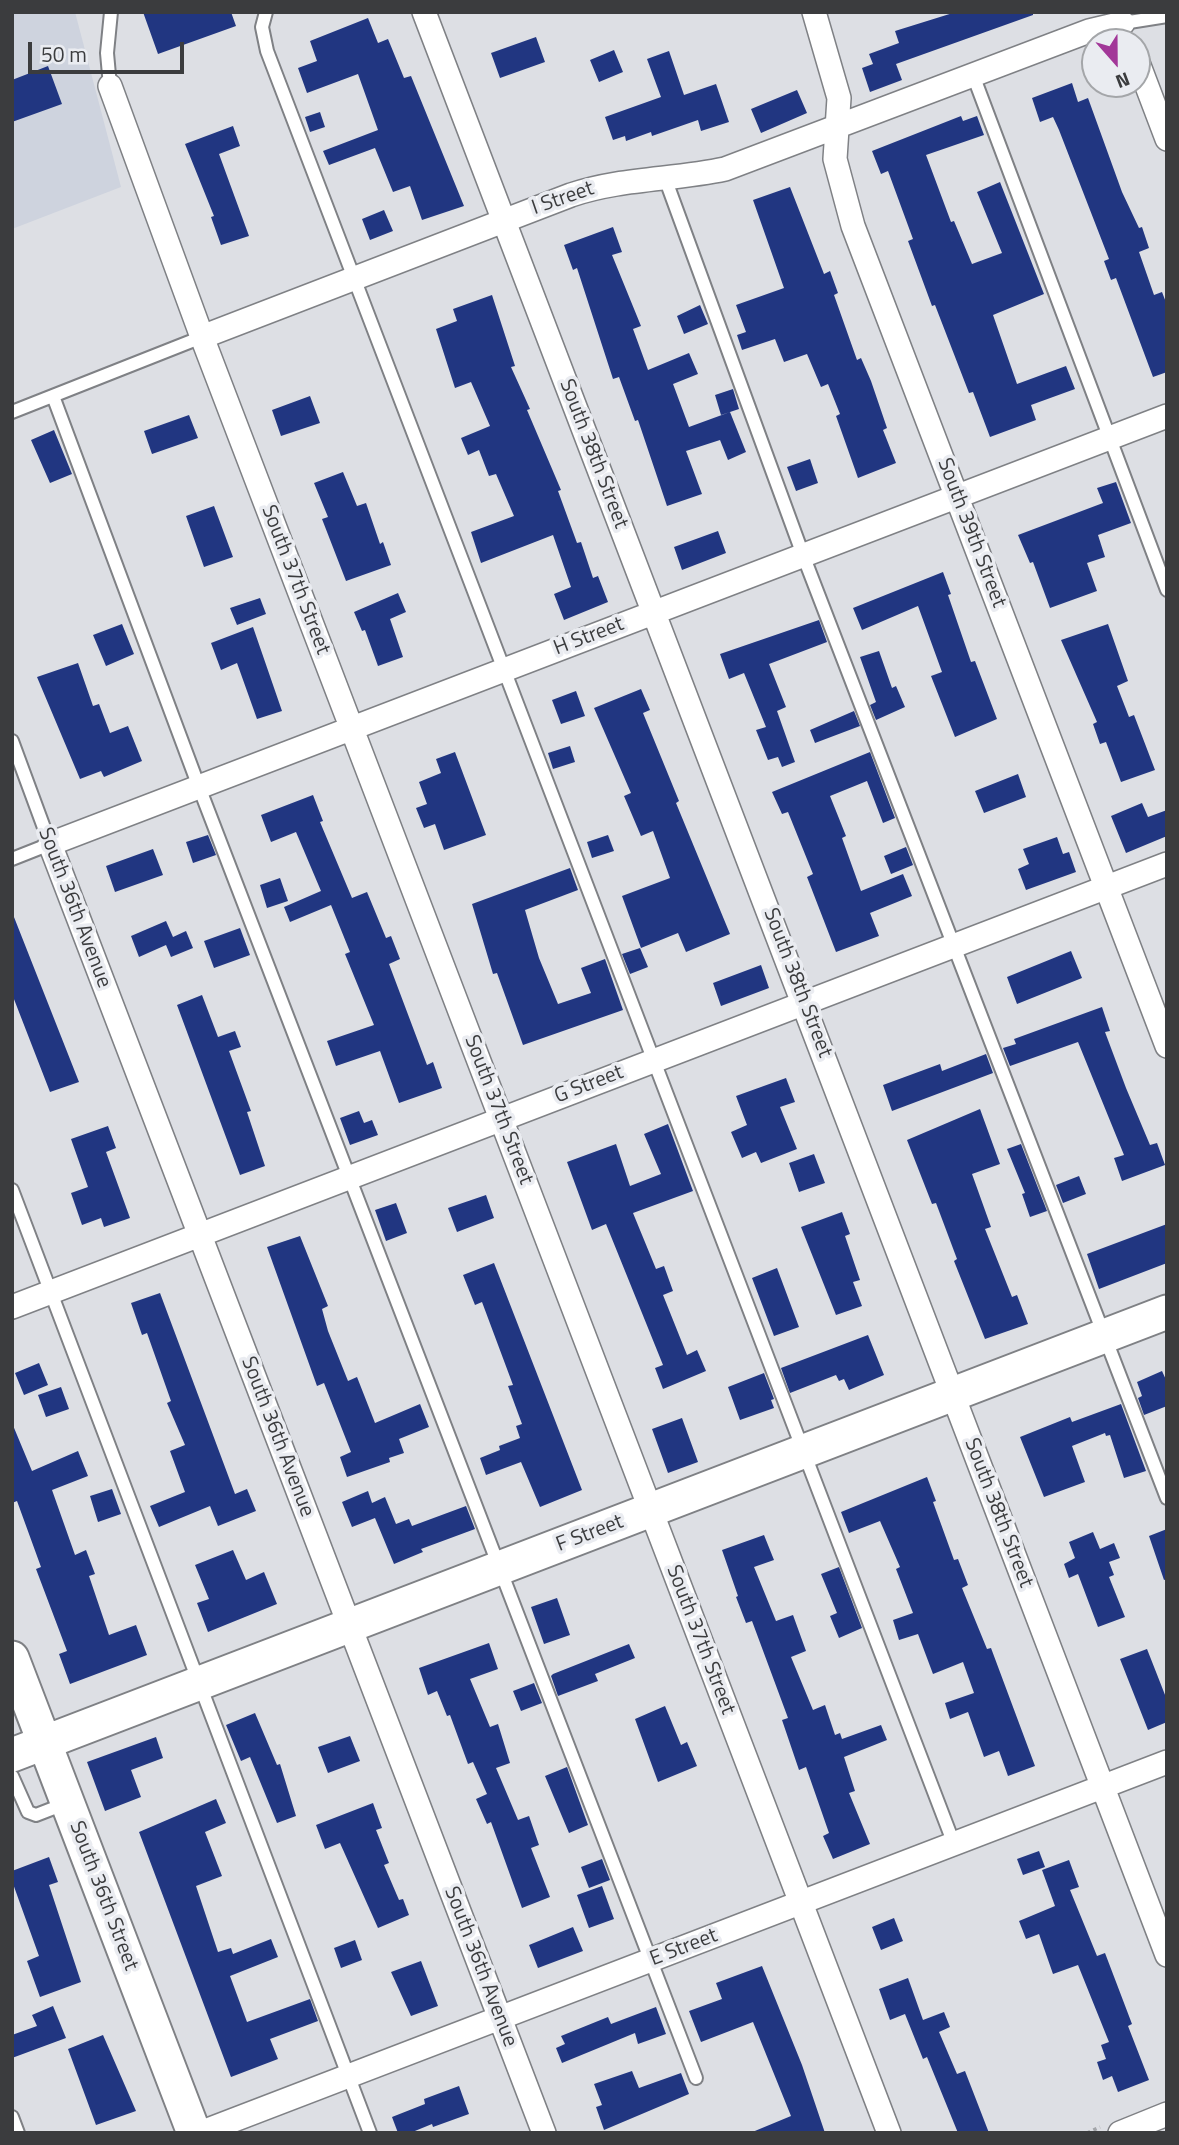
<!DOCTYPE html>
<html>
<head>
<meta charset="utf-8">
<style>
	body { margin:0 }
	#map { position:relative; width:1179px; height:2145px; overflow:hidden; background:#dddfe4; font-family:"Titillium Web",sans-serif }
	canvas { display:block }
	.frame { position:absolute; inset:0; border:14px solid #3b3c3e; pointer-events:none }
	.north { position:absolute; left:1081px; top:28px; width:70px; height:70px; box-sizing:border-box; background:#eaecf1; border:2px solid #a4a6a9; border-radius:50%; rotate:159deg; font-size:19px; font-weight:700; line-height:28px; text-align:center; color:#3b3c3e }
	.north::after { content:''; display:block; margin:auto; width:24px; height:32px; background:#a23798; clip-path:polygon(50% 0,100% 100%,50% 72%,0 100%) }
	.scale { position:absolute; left:28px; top:42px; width:156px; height:32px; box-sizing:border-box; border:4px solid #3b3c3e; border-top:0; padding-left:9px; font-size:21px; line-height:24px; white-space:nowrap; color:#3b3c3e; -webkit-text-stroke:5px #eaecf1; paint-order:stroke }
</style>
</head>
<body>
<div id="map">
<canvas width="1179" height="2145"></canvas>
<div class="frame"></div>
<div class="north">N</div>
<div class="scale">50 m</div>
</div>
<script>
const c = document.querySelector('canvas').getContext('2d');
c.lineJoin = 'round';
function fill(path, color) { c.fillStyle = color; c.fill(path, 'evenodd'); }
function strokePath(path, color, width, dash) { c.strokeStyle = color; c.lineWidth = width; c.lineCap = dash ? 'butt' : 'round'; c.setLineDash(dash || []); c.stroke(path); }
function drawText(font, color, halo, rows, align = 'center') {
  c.font = font + ' "Titillium Web",sans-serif'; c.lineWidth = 7; c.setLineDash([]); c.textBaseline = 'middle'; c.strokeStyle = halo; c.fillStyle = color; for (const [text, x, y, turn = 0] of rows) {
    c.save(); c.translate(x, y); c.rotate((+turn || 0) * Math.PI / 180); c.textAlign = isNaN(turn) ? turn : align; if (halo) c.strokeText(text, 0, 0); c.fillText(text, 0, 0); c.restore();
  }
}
const built = new Path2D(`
	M12 12H75L121 187 12 229Z`);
const building = new Path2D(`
	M143 12H231L236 26 158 54Z
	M956 12H1033V15L896 64 902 80 870 92 862 68 873 64 869 54 899 43 895 31Z
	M368 18 378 43 388 39 404 78 411 76 464 206 422 220 410 186 393 192 375 148 329 165 323 151 378 130 358 74 307 93 298 68 317 61 310 41Z
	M536 37 545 62 500 78 491 53Z
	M614 50 623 72 599 82 590 60Z
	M669 51 684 95 716 84 729 122 701 131 698 120 652 136 651 132 626 141 625 136 613 140 605 117 661 97 647 59Z
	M48 66 62 104 12 122V80Z
	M1072 83 1078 102 1088 98 1122 192 1139 228 1142 227 1149 248 1139 252 1154 295 1162 292 1167 305V372L1153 377 1116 278 1111 280 1104 261 1109 259 1059 130 1053 117 1040 122 1032 98Z
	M797 90 807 113 761 133 751 109Z
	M320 112 325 127 310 132 305 117Z
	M961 116 963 121 977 116 984 135 926 155 951 222 954 221 972 264 1002 253 977 192 1000 182 1044 294 993 315 1017 384 1066 366 1075 389 1031 405 1036 420 990 437 973 392 969 393 935 305 932 306 908 241 913 239 888 171 881 174 872 151Z
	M233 126 240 146 219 154 249 236 221 245 211 217 214 216 185 144Z
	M790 187 824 274 830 271 838 293 834 295 857 360 861 358 871 381 887 428 883 430 896 463 858 478 836 416 840 414 828 384 821 387 807 354 784 362 775 339 742 350 737 335 746 332 736 305 784 288 753 200Z
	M384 210 393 231 370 240 362 219Z
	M613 227 622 252 612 255 641 326 633 329 648 370 689 353 698 374 673 384 689 427 730 412 746 452 728 460 720 440 686 451 702 494 667 506 638 420 635 421 619 377 613 379 577 268 573 270 564 245Z
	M492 295 515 366 511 367 530 409 527 410 561 490 558 491 577 543 581 542 593 578 598 576 608 602 564 620 554 594 571 587 553 535 481 563 471 532 514 516 496 474 489 476 479 450 468 455 461 438 490 426 471 382 455 388 436 329 457 321 453 309Z
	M700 305 708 324 684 334 677 316Z
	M733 389 739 409 721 415 715 395Z
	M310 396 320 423 281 436 272 410Z
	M189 415 198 438 152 454 144 431Z
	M54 430 72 474 50 483 31 440Z
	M810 459 818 483 796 491 787 467Z
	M343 472 357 506 366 503 380 544 383 542 391 565 346 581 322 519 328 517 314 483Z
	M1116 482 1131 523 1098 535 1105 557 1087 563 1097 591 1050 608 1033 562 1030 563 1018 535 1103 503 1097 488Z
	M214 506 233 557 204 567 186 516Z
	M718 531 726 553 682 570 674 547Z
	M943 572 951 594 948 595 971 662 975 661 997 719 955 737 931 676 942 672 918 606 862 630 853 608Z
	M398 593 406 612 390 619 403 657 378 666 365 630 362 631 354 612Z
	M260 598 266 614 237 625 230 608Z
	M819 620 827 642 769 664 786 707 777 711 795 762 782 767 778 757 768 760 756 730 766 727 744 673 729 679 720 654Z
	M122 624 134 654 106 666 93 635Z
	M1108 624 1128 681 1117 686 1129 717 1134 715 1155 770 1121 782 1106 742 1100 744 1093 724 1097 722 1061 640Z
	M253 627 282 711 257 719 237 663 221 670 211 643Z
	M879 651 892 688 896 686 905 707 876 720 870 705 876 702 860 657Z
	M78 663 93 706 99 704 110 733 128 726 142 761 104 777 101 771 80 779 37 677Z
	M641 689 650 710 643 713 679 801 676 803 730 934 686 952 678 933 641 948 622 896 670 878 653 831 641 836 624 796 631 793 594 708Z
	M576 691 585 716 561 724 552 700Z
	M854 711 860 726 815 743 810 730Z
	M570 746 575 762 553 769 548 753Z
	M455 752 486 835 444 850 435 824 424 828 416 808 427 804 419 782 441 773 436 759Z
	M870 752 895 818 883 823 867 781 830 796 846 836 842 838 861 891 903 874 912 896 870 913 879 936 836 952 807 877 813 874 788 812 782 814 772 792Z
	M1018 774 1026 797 984 813 975 791Z
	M313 795 323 821 320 822 352 898 367 892 386 938 391 936 400 959 389 964 427 1065 433 1062 442 1088 399 1103 380 1051 336 1066 327 1041 374 1025 345 954 350 952 331 905 290 922 284 907 321 891 296 832 271 842 261 815Z
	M1142 803 1148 817 1167 810V836L1126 853 1111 816Z
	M208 835 216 855 193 863 186 842Z
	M608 835 614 851 592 858 587 842Z
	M1057 837 1063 854 1069 852 1076 872 1026 890 1018 869 1029 864 1023 849Z
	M906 847 913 865 891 874 884 856Z
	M153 849 163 875 115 892 106 866Z
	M570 868 578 890 525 910 539 958 558 1004 591 993 581 968 605 959 623 1010 523 1045 497 973 493 974 472 904Z
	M280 878 288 901 267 908 260 885Z
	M12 912 79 1082 50 1092 12 994Z
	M166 921 173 937 186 931 193 948 171 957 166 945 139 957 131 936Z
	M240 928 250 955 214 968 204 941Z
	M640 948 648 967 630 974 622 954Z
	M1071 951 1082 978 1017 1004 1007 977Z
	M761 965 769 988 721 1006 713 983Z
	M202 995 218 1037 235 1031 241 1047 229 1051 251 1111 247 1112 265 1166 240 1175 177 1005Z
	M1102 1007 1110 1031 1105 1032 1126 1088 1150 1145 1157 1143 1165 1165 1122 1181 1114 1158 1124 1155 1078 1042 1010 1066 1003 1048 1016 1044 1014 1039Z
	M986 1054 993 1073 892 1111 883 1085 940 1064 942 1071Z
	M786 1078 795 1102 780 1107 797 1149 761 1163 756 1152 742 1158 731 1132 747 1125 736 1096Z
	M980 1109 1000 1164 972 1174 991 1227 985 1229 1012 1297 1017 1295 1028 1324 985 1339 954 1261 957 1259 936 1203 932 1204 907 1140Z
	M359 1111 364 1123 372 1120 378 1135 350 1145 340 1118Z
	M668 1124 693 1191 633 1213 656 1269 664 1266 673 1291 663 1295 687 1355 697 1350 706 1371 663 1389 655 1368 663 1365 606 1224 592 1230 567 1162 616 1144 630 1186 661 1174 644 1134Z
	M108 1126 116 1148 106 1152 130 1218 104 1227 101 1218 82 1225 71 1193 88 1187 71 1139Z
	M1021 1144 1047 1211 1030 1217 1022 1194 1025 1193 1007 1149Z
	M814 1154 825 1183 799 1192 789 1163Z
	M1079 1176 1086 1194 1063 1203 1056 1185Z
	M486 1195 494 1218 457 1232 448 1208Z
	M396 1203 407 1233 386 1241 375 1210Z
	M842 1212 850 1234 845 1236 860 1280 853 1282 862 1306 836 1315 801 1227Z
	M1167 1224V1263L1099 1289 1087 1254Z
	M300 1236 328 1306 322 1309 328 1331 348 1381 357 1377 375 1423 420 1404 429 1427 399 1439 404 1453 389 1458 390 1462 347 1477 340 1457 351 1452 324 1383 317 1386 267 1247Z
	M494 1263 582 1490 540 1507 521 1462 486 1475 480 1458 500 1450 499 1446 520 1438 516 1426 522 1424 508 1386 513 1385 482 1302 475 1305 463 1275Z
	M777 1268 799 1327 774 1336 752 1278Z
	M160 1293 235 1494 247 1489 256 1511 218 1526 210 1506 159 1527 150 1506 185 1492 170 1451 185 1445 167 1403 171 1401 147 1333 142 1335 131 1303Z
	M868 1335 884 1375 849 1390 844 1379 839 1381 836 1375 790 1393 781 1368Z
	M39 1363 48 1385 24 1395 15 1373Z
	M1162 1371 1167 1382V1406L1144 1415 1138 1398 1142 1396 1137 1382Z
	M764 1373 774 1399 771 1400 774 1408 740 1420 728 1387Z
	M61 1387 69 1409 46 1417 38 1395Z
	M1121 1404 1146 1471 1124 1478 1110 1435 1106 1436 1105 1433 1072 1446 1085 1482 1044 1497 1020 1437 1070 1417 1072 1422Z
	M682 1418 698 1462 668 1473 652 1429Z
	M12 1423 32 1471 78 1451 88 1476 52 1490 75 1555 86 1550 95 1574 89 1576 109 1635 136 1625 147 1655 70 1684 59 1654 67 1651 36 1569 41 1567 17 1501 12 1503Z
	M927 1477 936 1501 933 1502 954 1560 958 1559 968 1585 962 1588 987 1649 991 1648 1035 1766 1008 1776 999 1751 984 1757 968 1712 950 1719 945 1703 974 1693 963 1662 933 1674 918 1634 899 1640 893 1620 913 1613 896 1569 900 1567 880 1521 849 1533 841 1512Z
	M112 1489 121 1514 98 1522 90 1496Z
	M368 1491 372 1503 385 1497 396 1524 409 1519 412 1526 466 1506 475 1529 421 1549 423 1552 394 1564 375 1518 352 1527 342 1502Z
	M1167 1529V1579L1164 1580 1149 1536Z
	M1093 1532 1100 1549 1114 1543 1120 1558 1109 1562 1114 1575 1109 1577 1125 1617 1098 1627 1078 1574 1069 1578 1064 1564 1075 1558 1069 1542Z
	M764 1535 774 1560 754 1567 776 1621 793 1615 806 1651 791 1657 813 1710 825 1705 835 1735 840 1733 842 1739 881 1725 887 1740 844 1757 855 1791 849 1793 870 1844 833 1859 823 1836 829 1833 806 1767 799 1770 782 1720 788 1718 752 1621 746 1623 736 1597 738 1596 722 1550Z
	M233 1550 246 1580 264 1572 277 1604 208 1632 197 1603 209 1599 195 1565Z
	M839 1567 862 1628 839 1638 830 1616 837 1613 821 1574Z
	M557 1598 570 1635 544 1644 531 1607Z
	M489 1643 498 1669 470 1679 490 1727 498 1724 510 1763 496 1768 518 1820 529 1816 539 1845 531 1848 550 1897 522 1908 491 1822 487 1824 476 1799 487 1794 473 1762 468 1764 450 1715 447 1716 437 1691 428 1695 419 1668Z
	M629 1644 635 1658 595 1674 598 1681 558 1696 551 1676 553 1674Z
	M1147 1649 1167 1700V1722L1148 1730 1120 1659Z
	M534 1683 542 1703 521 1711 513 1691Z
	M665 1706 681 1745 687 1742 697 1766 658 1782 635 1719Z
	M255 1713 277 1765 280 1764 296 1816 277 1823 250 1757 241 1761 226 1725Z
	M350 1736 360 1761 328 1773 318 1747Z
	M156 1737 163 1758 131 1770 141 1797 105 1811 87 1762Z
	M567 1767 588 1825 569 1833 545 1776Z
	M216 1799 226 1823 205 1832 222 1876 196 1886 218 1952 231 1948 233 1954 271 1939 278 1957 230 1976 247 2022 310 1999 318 2021 270 2039 278 2059 231 2077 139 1832Z
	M373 1803 382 1828 376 1830 389 1863 384 1865 399 1900 403 1899 409 1915 378 1928 340 1843 325 1849 316 1825Z
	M1039 1851 1045 1867 1023 1875 1017 1859Z
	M49 1857 58 1882 49 1885 81 1982 40 1997 27 1961 39 1956 12 1881V1871Z
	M602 1859 610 1880 589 1888 581 1867Z
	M1069 1860 1079 1887 1070 1890 1097 1956 1105 1953 1132 2024 1128 2026 1149 2080 1118 2092 1112 2076 1103 2080 1097 2062 1106 2059 1101 2045 1109 2042 1078 1965 1053 1974 1039 1934 1026 1939 1019 1921 1055 1906 1042 1870Z
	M602 1886 614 1919 589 1928 577 1895Z
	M894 1918 903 1941 881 1950 872 1927Z
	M573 1927 583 1951 538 1968 529 1945Z
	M355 1940 362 1960 341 1968 334 1948Z
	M421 1961 438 2006 411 2016 391 1972Z
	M762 1966 802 2065 825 2133H750L791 2116 753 2022 701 2042 689 2011 722 1999 716 1983Z
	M908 1978 923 2020 944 2012 950 2027 939 2032 957 2074 965 2071 989 2133H958L927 2057 923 2059 905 2014 890 2020 879 1989Z
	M53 2006 66 2038 12 2058V2035L37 2026 32 2015Z
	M656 2007 666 2034 638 2044 635 2033 562 2063 556 2048 565 2044 561 2036 608 2017 611 2024Z
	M103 2035 136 2111 96 2125 68 2049Z
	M632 2071 639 2088 681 2073 689 2094 604 2130 596 2107 602 2105 594 2084Z
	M459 2086 469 2114 433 2127 432 2124 410 2133H398L392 2117 425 2104 424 2099Z`);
const path = new Path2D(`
	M1087 2133 1100 2127`);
const lane = new Path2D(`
	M266 12 262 27 267 51 954 1844
	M1123 23 1167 16
	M973 75 1167 590
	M110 86 107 53 111 12
	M665 178 803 555 1167 1498
	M53 396 199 787 696 2078
	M12 412 202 337
	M12 741 50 844 12 859
	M12 1190 370 2133
	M12 1776 28 1812 36 1815 67 1803
	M12 2117 18 2133`);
const street = new Path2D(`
	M424 12 1167 1955
	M814 12 839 98 835 159 853 226 1167 1046
	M1137 60 1167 139
	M110 86 202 337 889 2133
	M202 337 571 195C621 178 674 180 725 169L1089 31 1123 23
	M12 1307 1167 864
	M200 2133 1167 1762
	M544 2133 50 844 1167 416
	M1120 2133 1167 2114`);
const secondary = new Path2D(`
	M12 1658 194 2133
	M12 1755 1167 1312`);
const streetNames = [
	["I Street",563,199,-19],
	["South 38th Street",593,454,69],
	["South 39th Street",971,533,69],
	["South 37th Street",295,580,69],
	["H Street",589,637,-21],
	["South 36th Avenue",74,908,69],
	["South 38th Street",797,983,69],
	["G Street",589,1085,-21],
	["South 37th Street",498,1110,69],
	["South 36th Avenue",277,1437,69],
	["South 38th Street",998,1513,69],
	["F Street",590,1534,-21],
	["South 37th Street",700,1640,69],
	["South 36th Street",103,1896,69],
	["E Street",684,1948,-21],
	["South 36th Avenue",480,1967,69]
];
fill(built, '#ced3de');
fill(building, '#213681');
strokePath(lane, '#7f8185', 16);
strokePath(street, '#7f8185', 26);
strokePath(secondary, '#7f8185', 37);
strokePath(path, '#a3a5a9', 3.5, [3.5, 3.5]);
strokePath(lane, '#fff', 12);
strokePath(street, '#fff', 23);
strokePath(secondary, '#fff', 33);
drawText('21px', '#3b3c3e', '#eaecf1', streetNames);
</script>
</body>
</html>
